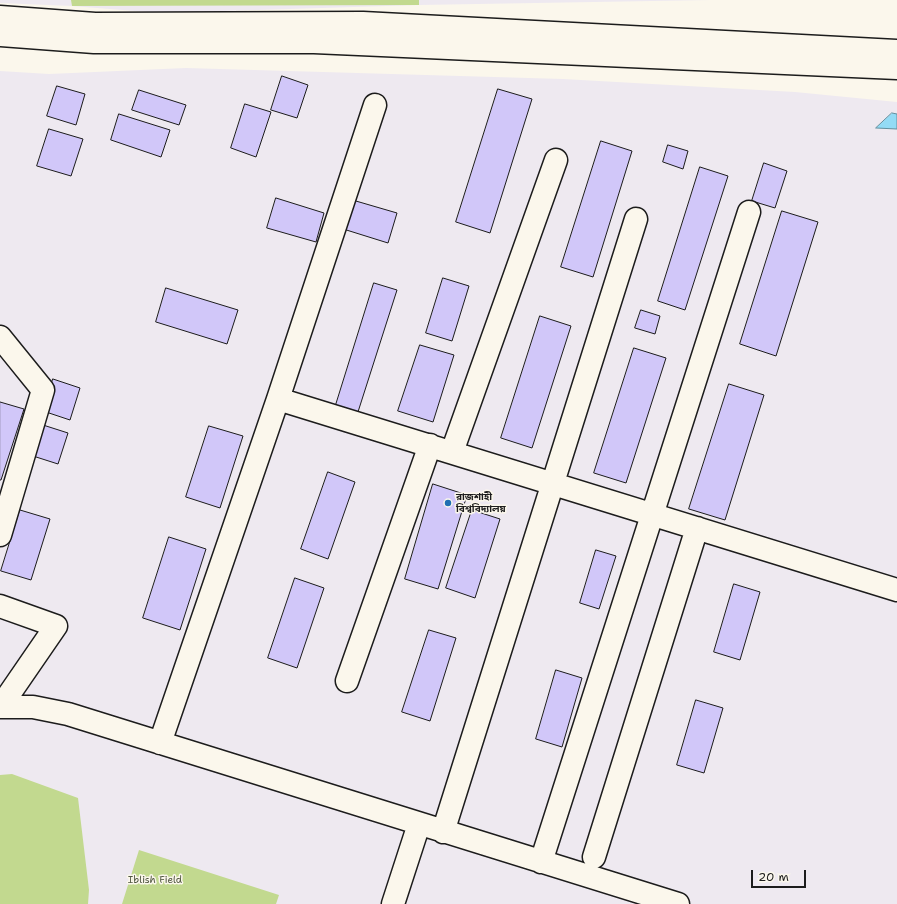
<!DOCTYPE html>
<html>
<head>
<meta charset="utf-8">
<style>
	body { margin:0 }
	#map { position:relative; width:897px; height:904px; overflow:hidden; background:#fbf7ec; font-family:"Shantell Sans",sans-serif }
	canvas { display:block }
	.scale { position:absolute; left:751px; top:870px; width:55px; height:18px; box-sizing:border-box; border:2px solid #1c1c1c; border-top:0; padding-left:5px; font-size:12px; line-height:14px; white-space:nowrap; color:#1c1c1c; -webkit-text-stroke:3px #fbf7ec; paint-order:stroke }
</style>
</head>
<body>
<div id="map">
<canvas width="897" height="904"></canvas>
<div class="scale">20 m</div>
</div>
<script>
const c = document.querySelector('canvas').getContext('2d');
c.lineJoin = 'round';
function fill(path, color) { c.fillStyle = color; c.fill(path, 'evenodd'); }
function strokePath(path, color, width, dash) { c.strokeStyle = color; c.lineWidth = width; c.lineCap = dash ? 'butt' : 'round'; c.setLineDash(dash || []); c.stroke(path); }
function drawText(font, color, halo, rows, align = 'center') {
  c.font = font + ' "Shantell Sans","Noto Sans Bengali",sans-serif'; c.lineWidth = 3; c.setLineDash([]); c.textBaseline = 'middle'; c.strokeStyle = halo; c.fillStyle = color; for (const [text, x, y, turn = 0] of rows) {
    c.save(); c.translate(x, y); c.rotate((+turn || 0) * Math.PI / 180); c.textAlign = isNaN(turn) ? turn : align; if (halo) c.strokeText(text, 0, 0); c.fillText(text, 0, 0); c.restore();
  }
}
const built = new Path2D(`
	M0 0H711L419 5 160 13 72 6 0 3Z
	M186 68 563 79 795 92 897 102V904H0V71L49 74Z`);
const green = new Path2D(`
	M71 0H419V5L72 6Z
	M12 774 78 798 89 890 88 904H0V775Z
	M139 850 279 895 276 904H122Z`);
const water = new Path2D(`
	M892 113 897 114V129L876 128Z`);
const building = new Path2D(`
	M282 76 308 85 297 118 271 110Z
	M57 86 85 94 76 125 47 116Z
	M498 89 532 99 490 233 456 222Z
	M139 90 186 105 179 125 132 110Z
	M245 104 271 112 256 157 231 148Z
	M119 114 170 130 161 157 111 140Z
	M49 129 83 139 71 176 37 166Z
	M601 141 632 151 593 277 561 267Z
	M668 145 688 151 683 169 663 162Z
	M764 163 787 171 775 208 752 201Z
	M700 167 728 176 685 310 658 301Z
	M276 198 324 213 316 242 267 228Z
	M349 199 397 213 388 243 340 228Z
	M782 211 818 222 776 356 740 344Z
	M443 278 469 286 452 341 426 333Z
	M374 283 397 290 357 415 335 408Z
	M166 288 238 310 227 344 156 322Z
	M641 310 660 316 655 334 635 328Z
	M540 316 571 326 532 448 501 438Z
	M420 345 454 355 433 422 398 411Z
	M634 348 666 358 626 483 594 473Z
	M53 379 80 388 70 420 43 411Z
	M729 384 764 395 725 520 689 509Z
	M0 402 24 409 1 480H0Z
	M43 425 68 433 58 464 33 456Z
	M209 426 243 436 220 508 186 497Z
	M328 472 355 482 328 559 301 549Z
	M433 484 467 495 438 589 405 579Z
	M20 510 50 519 31 580 1 571Z
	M472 510 500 519 475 598 446 588Z
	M169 537 206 549 180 630 143 618Z
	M596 550 616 556 599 609 580 603Z
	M295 578 324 588 297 668 268 658Z
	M734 584 760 592 740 660 714 652Z
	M429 630 456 638 430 721 402 712Z
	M556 670 582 678 562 747 536 739Z
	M696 700 723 708 704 773 677 765Z`);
const street = new Path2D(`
	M0 337 43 390 0 535
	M278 399 897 590
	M452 452 556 160
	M0 606 56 626 1 706
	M347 681 430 445
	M0 707H33L68 714 678 904
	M160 743 278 399 375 105
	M443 832 636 219
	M594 857 697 528
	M541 862 749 212
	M393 904 419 824`);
const secondary = new Path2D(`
	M0 17 95 24 363 23 897 51
	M0 35 94 42H314L897 68`);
const markers = [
	[448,503,4,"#1f6fb2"]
];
const poiNames = [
	["রাজশাহী",456,497],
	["বিশ্ববিদ্যালয়",456,509]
];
const parkNames = [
	["Iblish Field",155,880]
];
fill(built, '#eee9f0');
fill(green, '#c2d98f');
fill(water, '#93dbf5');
strokePath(water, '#638f9e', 1);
fill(building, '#d1c7f9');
strokePath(building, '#1c1c1c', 1);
strokePath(street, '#1c1c1c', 25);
strokePath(secondary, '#1c1c1c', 25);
strokePath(street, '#fbf7ec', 22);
strokePath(secondary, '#fbf7ec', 22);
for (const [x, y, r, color] of markers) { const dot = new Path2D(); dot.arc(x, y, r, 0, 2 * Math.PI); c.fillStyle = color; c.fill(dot); strokePath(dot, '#fbf7ec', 1.5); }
drawText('bold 10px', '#1c1c1c', '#fbf7ec', poiNames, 'left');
drawText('10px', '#4e553e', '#fbf7ec', parkNames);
</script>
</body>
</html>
